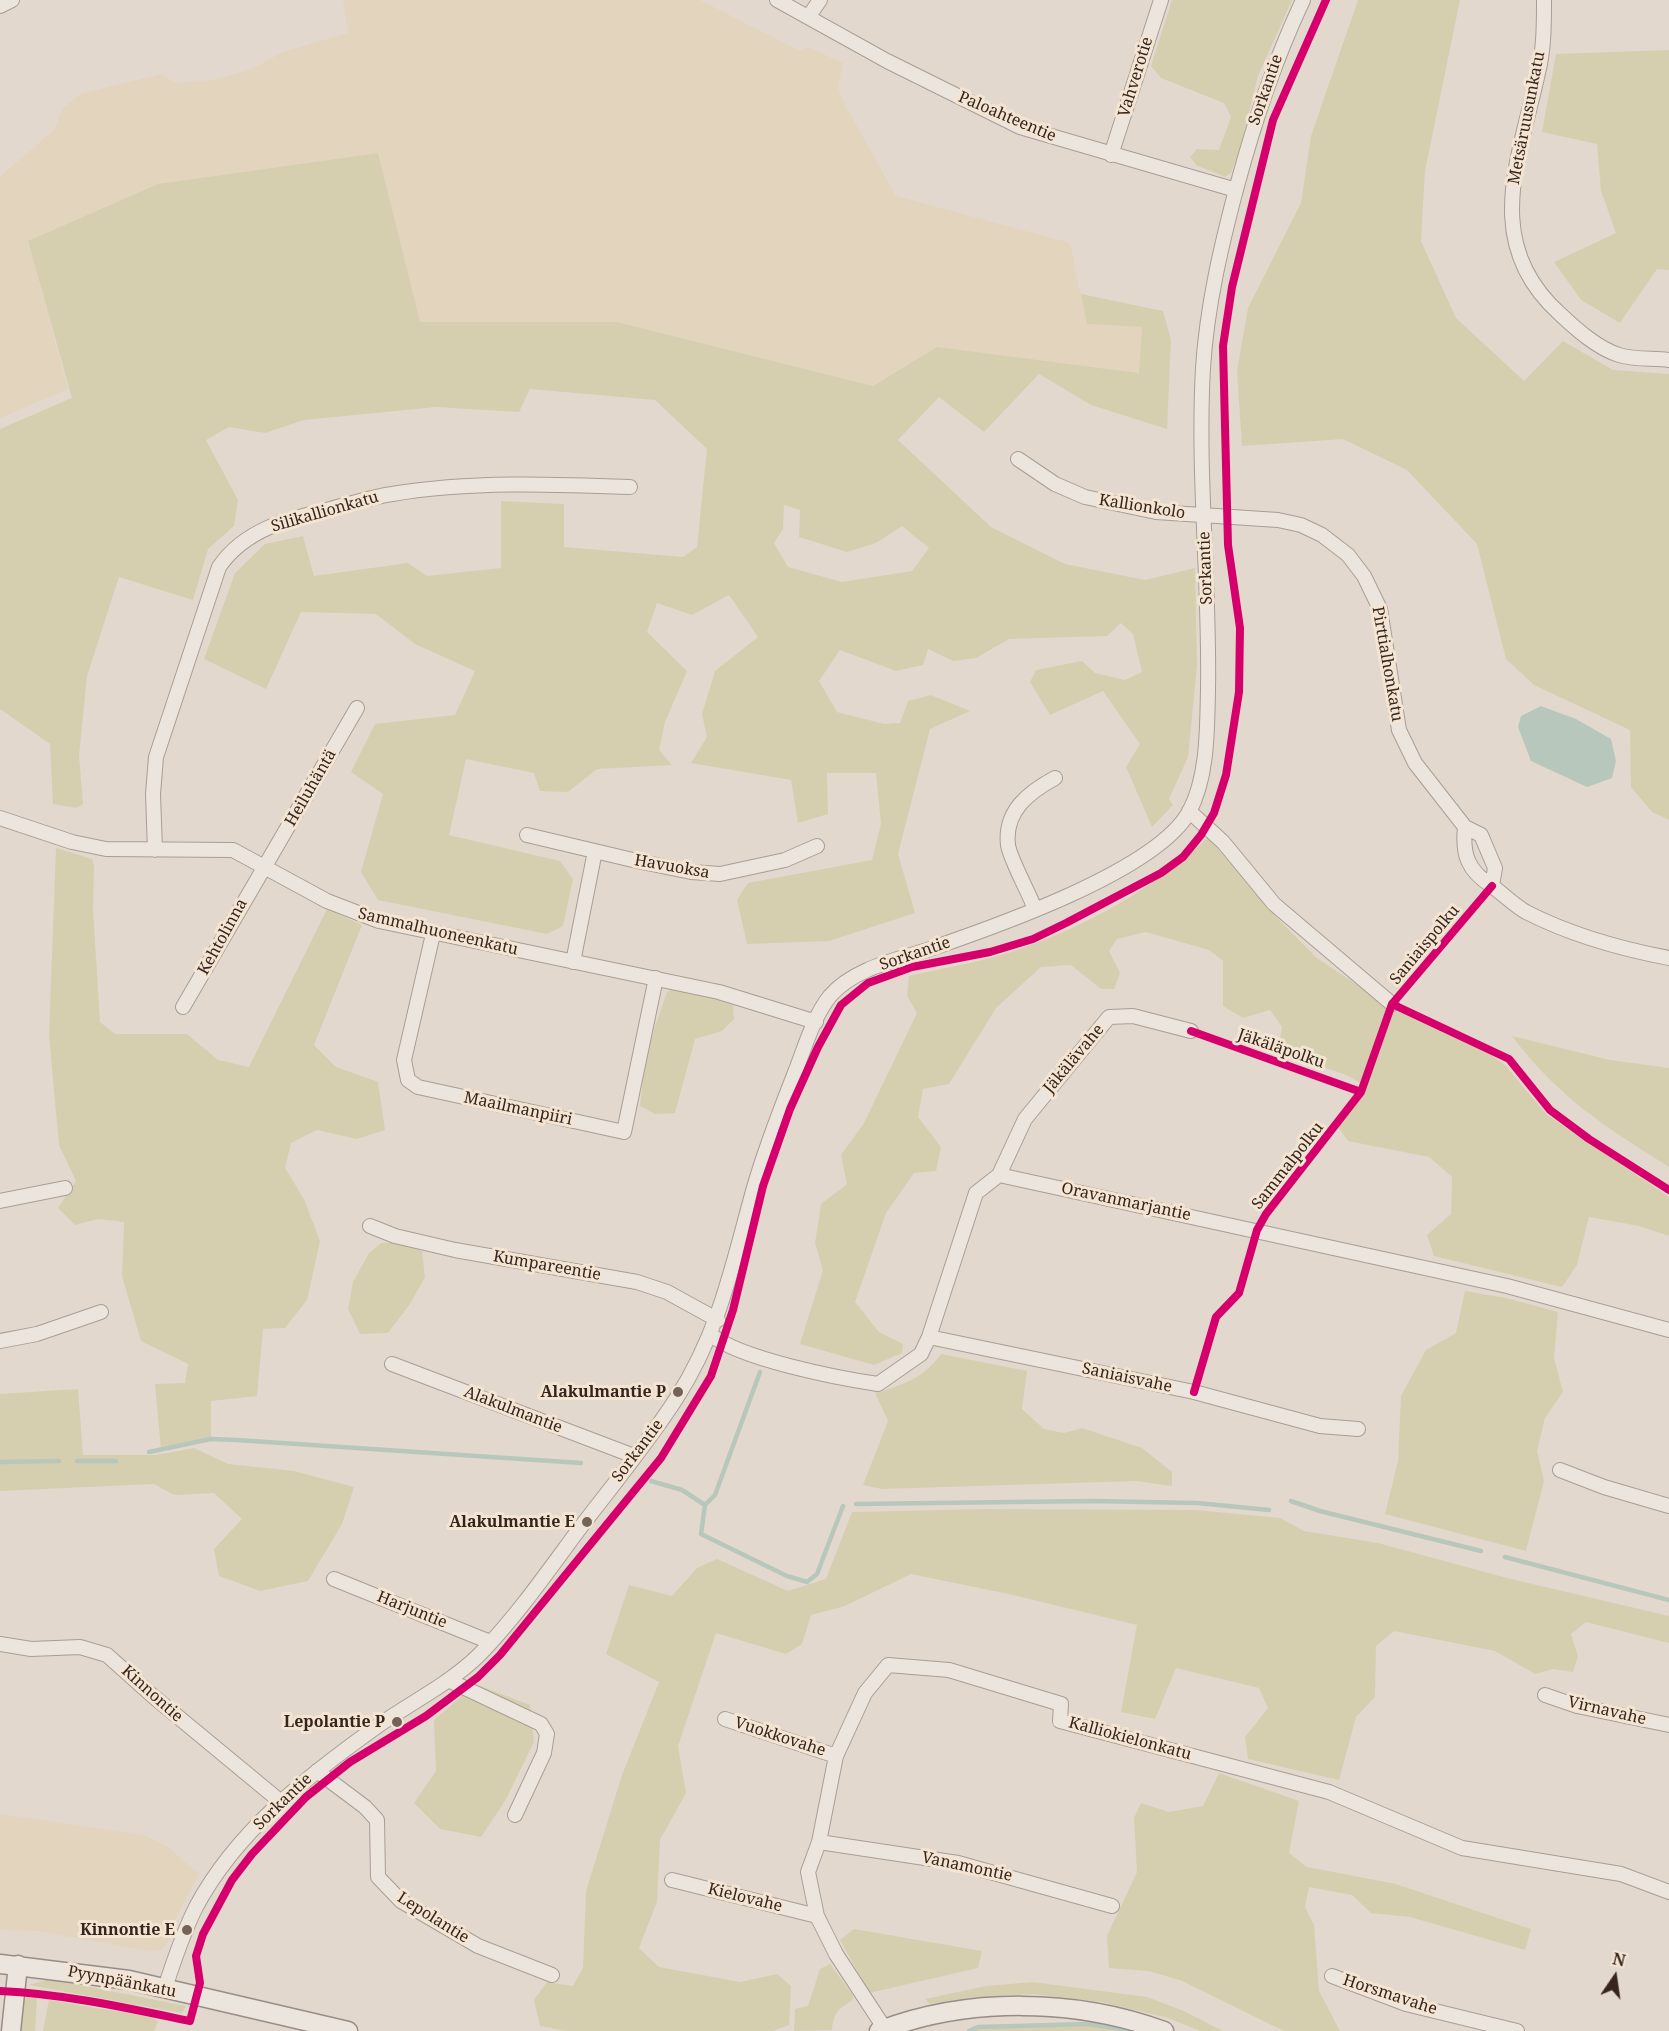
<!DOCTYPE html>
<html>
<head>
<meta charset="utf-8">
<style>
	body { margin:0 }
	#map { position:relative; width:1669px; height:2031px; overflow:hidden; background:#e3d8cd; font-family:"Noto Serif",serif }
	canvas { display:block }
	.north { position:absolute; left:1585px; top:1947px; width:60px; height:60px; -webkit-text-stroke:4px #f4e4d2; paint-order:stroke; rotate:13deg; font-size:16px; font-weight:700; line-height:24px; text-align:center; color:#36251e }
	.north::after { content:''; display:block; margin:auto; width:21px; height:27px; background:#36251e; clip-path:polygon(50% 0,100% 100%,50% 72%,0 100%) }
</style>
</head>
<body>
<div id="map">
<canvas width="1669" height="2031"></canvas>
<div class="north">N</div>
</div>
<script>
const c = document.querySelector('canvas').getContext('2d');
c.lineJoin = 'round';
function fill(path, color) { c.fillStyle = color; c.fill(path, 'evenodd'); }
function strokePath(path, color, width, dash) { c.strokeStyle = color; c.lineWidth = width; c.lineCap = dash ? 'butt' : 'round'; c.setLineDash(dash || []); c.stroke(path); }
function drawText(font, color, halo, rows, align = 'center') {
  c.font = font + ' "Noto Serif",serif'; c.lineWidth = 6; c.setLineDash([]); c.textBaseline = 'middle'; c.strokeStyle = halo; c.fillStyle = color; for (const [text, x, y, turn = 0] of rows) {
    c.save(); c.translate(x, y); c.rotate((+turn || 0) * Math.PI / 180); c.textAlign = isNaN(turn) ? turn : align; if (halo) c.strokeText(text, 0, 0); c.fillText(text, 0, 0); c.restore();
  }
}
const farmland = new Path2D(`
	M343 0H700L800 51 808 47 843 63 838 87 844 103 896 196 1070 243 1087 324 1143 327 1140 373 937 347 873 386 617 322H420L378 153 158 184 28 241 68 389 0 418V177L55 129 62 109 80 94 162 74 175 83 213 80 250 70 283 52 348 33Z
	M0 1814 144 1835 168 1847 199 1874 176 1918 170 1940 161 1950 148 1951 38 1931 0 1930Z`);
const green = new Path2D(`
	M1172 0H1292L1258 76 1240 147 1231 173 1225 177 1196 165 1190 157 1197 149 1219 150 1231 117 1224 103 1161 78 1151 66Z
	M1358 0H1460L1425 171 1421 241 1456 318 1524 381 1563 341 1613 370 1669 374V820L1652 812 1631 787 1630 730 1534 685 1506 659 1477 544 1407 470 1343 439 1242 446 1237 371 1248 308 1301 203 1311 136Z
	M1669 50V270L1657 269 1620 323 1581 300 1554 262 1616 233 1601 191 1597 144 1542 132 1556 54Z
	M378 153 420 322H617L873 386 937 347 1139 373 1142 327 1087 324 1081 294 1163 311 1171 340 1167 429 1091 405 1039 374 984 432 939 397 898 440 991 527 1065 564 1145 580 1195 568 1197 666 1188 757 1169 799 1173 805 1152 827 1126 767 1140 744 1103 691 1050 715 1030 682 1036 670 1082 661 1095 673 1125 680 1142 672 1133 634 1121 623 1107 636 1009 639 976 658 953 661 928 649 923 665 896 671 840 650 819 681 837 712 885 724 900 723 908 701 931 695 970 711 930 729 898 854 915 913 829 941 747 944 737 900 748 883 872 860 881 824 876 773H827L828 814 798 823 791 780 691 763 707 737 702 714 715 671 758 637 729 595 692 615 657 603 647 632 687 671 665 722 659 750 672 765 597 769 568 792 540 791 534 773 466 759 449 835 560 861 573 879 563 926 547 934 378 900 361 872 383 794 351 772 375 724 455 715 475 671 415 644 376 614 301 612 266 689 204 659 235 573 265 544 303 536 314 576 408 563 427 576 501 568V501L564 504V547L683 557 697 547 707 449 655 400 530 389 519 412 436 407 304 420 265 433 229 427 206 440 238 500 234 526 208 549 193 600 119 577 87 676 79 756 83 804 76 808 53 804 50 744 0 709V429L72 398 28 241 158 184ZM784 505 800 510 799 537 847 552 876 543 902 526 929 548 912 571 842 582 788 567 774 543 783 529Z
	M1208 837 1278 919 1317 958 1393 1009 1491 1055 1506 1066 1546 1114 1669 1197V1236L1639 1226 1589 1217 1577 1265 1562 1287 1434 1256 1427 1235 1451 1214 1452 1177 1429 1157 1348 1141 1338 1127 1362 1097 1367 1086 1344 1074 1277 1053 1282 1027 1270 1010 1243 1018 1223 1006V961L1209 950 1146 932 1117 939 1109 951 1120 973 1114 989H1101L1071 965 1041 967 996 1008 949 1084 923 1089 918 1117 941 1147 936 1171 914 1173 886 1213 855 1302 879 1332 903 1344 902 1353 874 1365 800 1344 823 1270 815 1243 821 1204 847 1184 841 1155 864 1123 917 1013 907 996 909 976C947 967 988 961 1025 947 1088 925 1160 885 1208 837Z
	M56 848 92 859 94 866 93 910 100 1022 115 1034H187L218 1060 249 1067 327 909 362 925 314 1045 336 1067 378 1082 385 1130 357 1139 317 1130 291 1143 285 1168 304 1199 320 1241 307 1300 285 1328 263 1329 257 1396 211 1401V1439L161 1450 155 1384 185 1383 188 1364 141 1341 122 1276 124 1222 98 1219 75 1225 58 1208 76 1181 59 1145 49 1035Z
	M678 987 705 994 733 1005 734 1019 722 1031 695 1039 675 1113 655 1114 640 1106 646 1053 667 992Z
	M1512 1036 1610 1060 1669 1068V1167C1603 1125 1560 1099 1512 1036Z
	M397 1242 422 1251 425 1277 410 1304 388 1333 360 1334 348 1309 353 1282 369 1253 381 1243Z
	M1465 1291 1506 1298 1558 1312 1554 1358 1563 1392 1545 1418 1537 1451 1544 1481 1526 1551 1385 1514 1398 1461 1401 1396 1426 1350 1456 1333Z
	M941 1354 1027 1371 1022 1409 1044 1429 1064 1433 1082 1428 1142 1448 1172 1472V1486L1136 1481 882 1489 863 1485 888 1421 875 1393C903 1385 924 1378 941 1354Z
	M78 1389 83 1455H156L194 1448 228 1464 294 1471 354 1487 342 1524 308 1581 260 1591 219 1576 214 1549 242 1519 214 1493 174 1495 154 1484 0 1491V1394Z
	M986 1509 1196 1510 1280 1518 1304 1531 1378 1543 1507 1578 1669 1616V1643L1586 1622 1571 1634 1578 1656 1573 1672 1553 1669 1535 1674 1495 1651 1394 1631 1376 1646 1375 1697 1356 1717 1339 1780 1248 1759 1245 1737 1268 1708 1259 1688 1176 1668 1155 1719 1121 1712 1137 1625 1013 1595 911 1574 845 1606 811 1615 802 1644 786 1654 716 1633 678 1746 686 1793 660 1840 657 1902 639 1948 659 1967 740 1982 777 1974 791 1986 789 2025 773 2031H566L540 2026 534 2000 547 1982 573 1986 583 1968 586 1891 622 1775 659 1682 606 1654 629 1585 672 1596 697 1568 717 1559 788 1591 826 1579 852 1512Z
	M475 1684 530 1705 534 1742 505 1801 481 1837 440 1829 414 1803 436 1771 434 1720Z
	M1219 1773 1299 1801 1289 1853 1307 1867 1396 1884 1531 1929 1525 1950 1410 1917 1371 1913 1352 1895 1309 1887 1305 1907 1314 1925 1319 1991 1340 2031H1284L1180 1980 1148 1971 1109 1968 1107 1936 1137 1872 1134 1818 1141 1803 1169 1812 1203 1806Z
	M854 1929 982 1951 978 1968 869 1993 840 1940Z
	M830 1964 853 1995 852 2001C838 2008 833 2015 832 2030L794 2031 795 2009 808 2006 820 1969Z
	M50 1979 186 2006 182 2013 29 1985Z
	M1033 1982 1147 1997 1184 2011 1223 2031H1200L1168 2018 1102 2002 1032 1994 966 1998 930 2004 925 1999 986 1986Z
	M23 1998H37L35 2031H19Z
	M49 2000 150 2017 158 2021 154 2031H43Z
	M1088 2024 1135 2031H969L978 2027Z`);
const water = new Path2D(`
	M1541 706 1576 719 1611 739 1616 761 1612 778 1587 787 1531 761 1518 727 1521 716Z`);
const stream = new Path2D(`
	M149 1452 211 1439 237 1440 581 1463
	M77 1461H116
	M0 1462 59 1461
	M651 1481 682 1490 705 1505 701 1534 787 1576 807 1582 817 1574 843 1506
	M1291 1501 1320 1511 1481 1551
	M856 1504 1092 1501 1197 1503 1269 1510
	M705 1505 715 1495 760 1372
	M1505 1557 1669 1600
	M969 2031 978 2027 1088 2024 1135 2031`);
const street = new Path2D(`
	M777 0 887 61 1020 127 1236 190
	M1544 0C1544 23 1544 50 1538 73 1519 160 1481 243 1560 314 1576 329 1597 348 1619 355 1634 360 1654 358 1669 360
	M0 6 12 0
	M809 16 820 0
	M1111 155 1161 0
	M1018 459 1055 484 1085 497 1156 512 1278 520 1301 525 1322 535 1348 555 1364 576 1380 609 1399 730 1415 763 1465 827 1481 835 1495 868 1492 886C1503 894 1514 905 1526 912 1569 934 1621 949 1669 958
	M1189 811 1223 842 1274 904 1392 1004
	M0 818 72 842 106 849 233 850 327 901 379 921 719 992 816 1022
	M1465 827C1462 855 1468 871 1492 886
	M527 835 637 861 691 872 720 874 785 860 817 846
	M155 850 153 794 156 757 219 567C245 529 288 519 330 509 351 504 371 497 392 494 470 481 552 484 630 487
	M1035 909C1029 893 1010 859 1008 845 1004 811 1029 792 1055 778
	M433 934 404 1060 408 1080 418 1087 624 1132 656 978
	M573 962 595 851
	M183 1007 357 708
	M999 1175 1025 1119 1109 1017 1133 1016 1191 1031
	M0 1201 65 1188
	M370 1226 395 1236 455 1250 637 1282 667 1292 718 1320
	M711 1335C741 1359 837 1378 878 1384L921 1354 929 1337 976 1193 999 1175 1507 1286 1669 1330
	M929 1337 1194 1392 1320 1426 1358 1429
	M0 1341 37 1334 101 1312
	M392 1364 634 1456
	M1560 1470 1604 1487 1669 1506
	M334 1579 490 1642
	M0 1644 31 1649 80 1647 107 1655 154 1697 281 1802
	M448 1680 541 1724 547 1734 544 1753 515 1815
	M1545 1695 1577 1706 1669 1725
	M725 1719 836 1756
	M317 1771 365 1807 377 1820 378 1877 401 1901 478 1946 552 1975
	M819 1842 958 1863 1112 1906
	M672 1880 817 1916
	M1332 1976 1406 2004 1517 2031
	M165 1988C174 1960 183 1933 196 1907 237 1830 309 1775 379 1725 412 1702 451 1683 480 1654 517 1616 548 1571 580 1528 612 1486 647 1444 676 1399 719 1332 732 1267 753 1191 764 1152 779 1113 794 1075 804 1050 813 1017 830 996 854 968 897 960 930 949 994 927 1156 871 1189 812 1208 777 1207 729 1208 690 1210 583 1197 475 1203 368 1207 306 1221 246 1237 186 1255 120 1274 62 1303 0
	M885 2029 836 1954 817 1916 808 1872 819 1842 836 1756 865 1693 888 1665 949 1670 1061 1704 1060 1721 1329 1792 1462 1848 1621 1874 1669 1892`);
const secondary = new Path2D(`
	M0 1964 129 1980 348 2031
	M11 2031 18 1965
	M879 2031C967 1997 1075 1998 1164 2031`);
const cycleway = new Path2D(`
	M1392 1004 1509 1059 1550 1110 1589 1139 1669 1190
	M1191 1031 1361 1092
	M1194 1392 1216 1317 1239 1293 1257 1230 1266 1214 1361 1092 1392 1004 1492 886
	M0 1991C65 1994 127 2008 190 2021L200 1983 196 1956 203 1934 232 1880 252 1854 306 1797 350 1762 426 1716 478 1677 500 1655 661 1458 711 1376 733 1310 763 1186 790 1109 818 1047 841 1005 868 983 912 967 990 952 1033 939 1066 923 1161 873 1183 857 1201 835 1214 813 1226 775 1239 692 1240 628 1228 545 1223 346 1232 287 1273 120 1326 0`);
const markers = [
	[678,1392,6,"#73645b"],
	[587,1522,6,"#73645b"],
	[397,1722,6,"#73645b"],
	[187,1930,6,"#73645b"]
];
const streetNames = [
	["Vahverotie",1136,77,-73],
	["Sorkantie",1266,90,-71],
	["Paloahteentie",1007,117,23],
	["Metsäruusunkatu",1527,118,-79],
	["Kallionkolo",1142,507,9],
	["Silikallionkatu",325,512,-16],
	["Sorkantie",1206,568,-92],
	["Pirttialhonkatu",1387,664,80],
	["Heiluhäntä",311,788,-60],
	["Havuoksa",672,867,10],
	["Sammalhuoneenkatu",438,932,13],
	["Kehtolinna",223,937,-61],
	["Saniaispolku",1425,945,-50],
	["Sorkantie",915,954,-19],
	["Jäkäläpolku",1281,1049,19],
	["Jäkälävahe",1074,1059,-50],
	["Maailmanpiiri",518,1109,12],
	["Sammalpolku",1288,1166,-52],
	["Oravanmarjantie",1126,1202,12],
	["Kumpareentie",547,1266,10],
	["Saniaisvahe",1127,1378,12],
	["Alakulmantie",513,1410,21],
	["Sorkantie",638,1451,-53],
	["Harjuntie",412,1610,22],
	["Kinnontie",152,1694,42],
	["Virnavahe",1607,1711,13],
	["Vuokkovahe",780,1737,18],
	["Kalliokielonkatu",1130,1739,15],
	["Sorkantie",283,1802,-44],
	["Vanamontie",967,1867,12],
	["Kielovahe",745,1898,14],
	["Lepolantie",433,1918,32],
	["Pyynpäänkatu",122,1982,11],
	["Horsmavahe",1390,1995,18]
];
const poiNames = [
	["Alakulmantie P",666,1392],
	["Alakulmantie E",575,1522],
	["Lepolantie P",385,1722],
	["Kinnontie E",175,1930]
];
fill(farmland, '#e2d4bd');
fill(green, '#d5cfaf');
fill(water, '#b8c7bb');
strokePath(stream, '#b8c7bb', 4.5);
strokePath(street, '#a89e95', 16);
strokePath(secondary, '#988d86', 21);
strokePath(street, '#ece5de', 14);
strokePath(secondary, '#ece5de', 18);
strokePath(cycleway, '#d6006c', 8);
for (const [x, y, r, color] of markers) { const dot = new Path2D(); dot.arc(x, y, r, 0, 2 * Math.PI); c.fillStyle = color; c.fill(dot); strokePath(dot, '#f4e4d2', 2); }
drawText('16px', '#36251e', '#f4e4d2', streetNames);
drawText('bold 16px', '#36251e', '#f4e4d2', poiNames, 'right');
</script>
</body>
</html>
